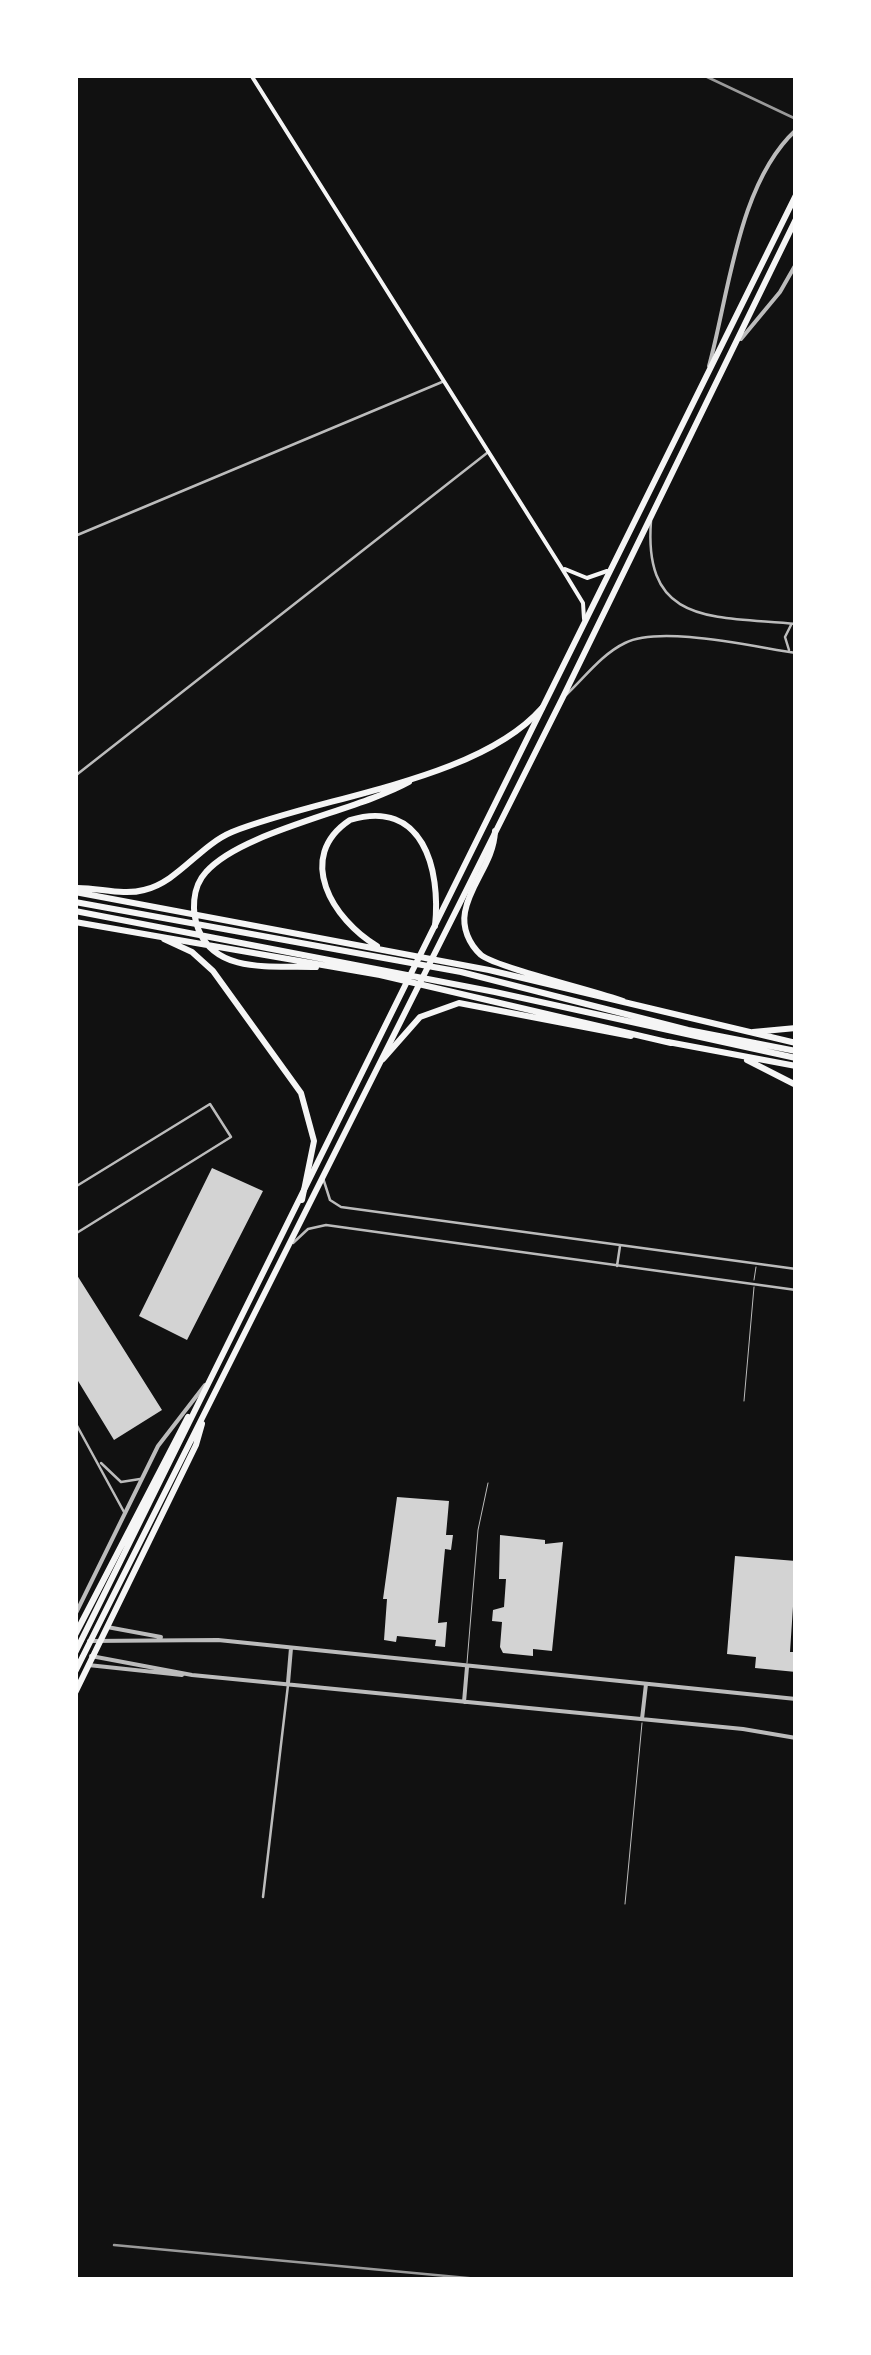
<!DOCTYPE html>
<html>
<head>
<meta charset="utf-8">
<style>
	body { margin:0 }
	#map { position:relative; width:871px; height:2355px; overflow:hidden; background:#111; font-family:Lora,serif }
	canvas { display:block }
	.frame { position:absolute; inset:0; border:78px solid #fff; pointer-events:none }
</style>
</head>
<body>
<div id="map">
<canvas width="871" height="2355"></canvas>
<div class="frame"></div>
</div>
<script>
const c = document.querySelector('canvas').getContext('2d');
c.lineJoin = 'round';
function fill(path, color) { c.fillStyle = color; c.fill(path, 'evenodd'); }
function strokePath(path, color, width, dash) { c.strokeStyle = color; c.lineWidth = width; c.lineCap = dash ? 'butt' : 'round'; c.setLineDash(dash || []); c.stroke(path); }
const building = new Path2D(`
	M212 1168 263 1191 187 1340 139 1316Z
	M75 1272 162 1410 114 1440 75 1376Z
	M397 1497 449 1501 446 1535H453L451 1550 445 1549 438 1623 447 1622 445 1647 435 1646 436 1640 397 1636 396 1642 384 1640 387 1599H383Z
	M500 1535 545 1540V1544L563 1542 552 1651 533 1649V1656L503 1653 500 1647 502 1622 492 1621 493 1610 504 1607 506 1579H499Z
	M735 1556 796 1561 790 1652H796V1672L755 1668 756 1657 727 1654Z`);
const service = new Path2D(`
	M754 1280 756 1267
	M744 1401 754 1287
	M467 1663 478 1530 488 1483
	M625 1904 642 1723`);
const minor = new Path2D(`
	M651 521C643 627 715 616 796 624
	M75 536 442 382
	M789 650 785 637 791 625
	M566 695C585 677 602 654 625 643 661 625 754 647 796 653
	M75 776 487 453
	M323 1178 330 1200 341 1207 796 1269
	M75 1187 210 1104 231 1137 75 1234
	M293 1243 308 1229 326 1225 796 1290
	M617 1266 620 1246
	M75 1422 124 1512
	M101 1463 121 1482 140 1479
	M263 1897 288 1685`);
const tertiary = new Path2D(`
	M741 339 780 292 796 264
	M709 366C729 294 738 183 796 130
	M75 1615 158 1446 205 1385
	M107 1627 161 1637
	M89 1641 218 1640 796 1699
	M91 1656 192 1675 743 1729 796 1738
	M88 1665 182 1675
	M288 1683 291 1648
	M464 1702 467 1667
	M642 1719 646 1684`);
const secondary = new Path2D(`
	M251 75 561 567 583 603 584 619
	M565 569 587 578 607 571`);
const trunk = new Path2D(`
	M75 1635 188 1417
	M75 1653 796 195
	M75 1672 562 699 796 219
	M75 1693 196 1445 202 1424`);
const motorway = new Path2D(`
	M495 831C494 862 470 883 465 912 462 928 469 944 481 955 496 967 595 991 623 1001
	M75 888C97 887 122 896 144 890 178 882 199 846 232 832 322 796 478 781 542 708
	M75 892 489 970 796 1043
	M75 902 461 972 688 1030 796 1051
	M75 911 495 992 796 1058
	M75 922 380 975 671 1043
	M164 939 192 952 213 971 301 1093 314 1141 302 1200
	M377 946C333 920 294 857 350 820 423 798 441 869 435 926
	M316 967C275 965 218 975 199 931 191 912 192 887 206 872 242 831 357 811 409 782
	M753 1032 796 1028
	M668 1042 796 1066
	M383 1059 420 1017 459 1003 631 1036
	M747 1060 796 1085`);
const rail = new Path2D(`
	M703 75 796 119
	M114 2245 489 2280`);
fill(building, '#d3d3d3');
strokePath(service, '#bcbcbc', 1);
strokePath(minor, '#bcbcbc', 2.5);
strokePath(tertiary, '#bcbcbc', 4);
strokePath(secondary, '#f5f5f5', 4);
strokePath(trunk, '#f5f5f5', 6);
strokePath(motorway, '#f5f5f5', 6);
strokePath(rail, '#9a9a9a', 2.5);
</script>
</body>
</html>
